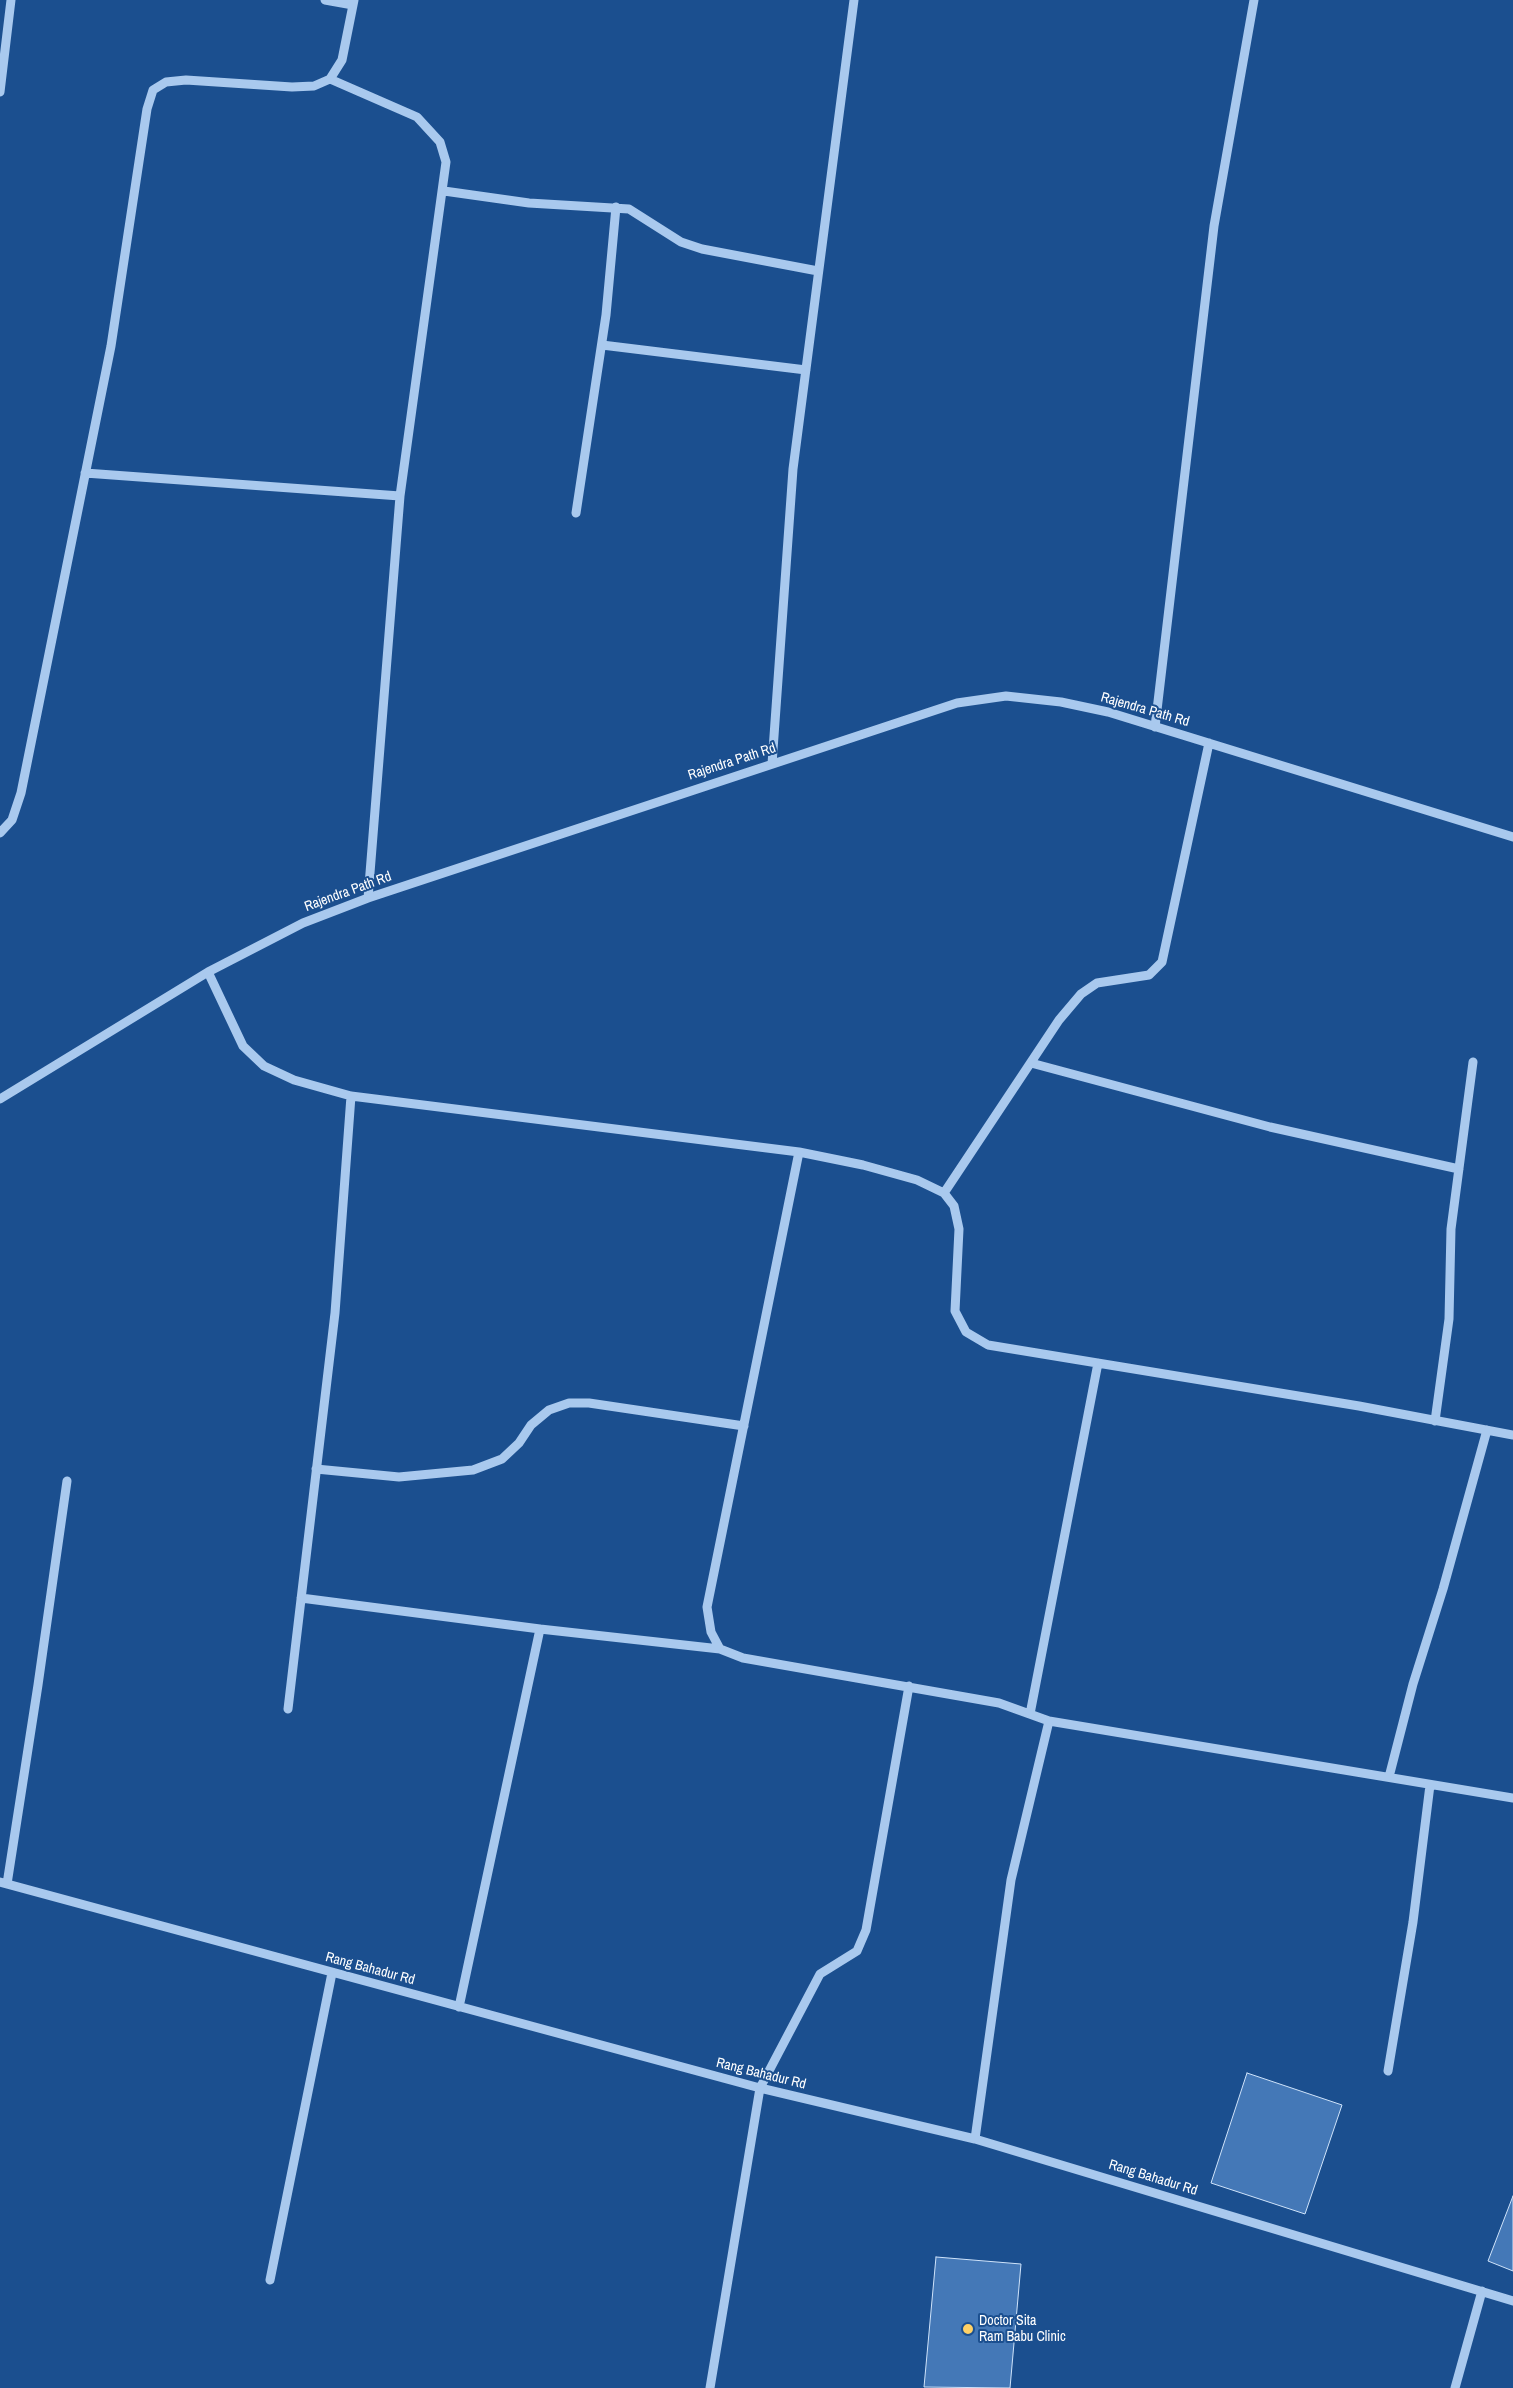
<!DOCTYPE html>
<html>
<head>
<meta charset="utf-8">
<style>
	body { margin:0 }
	canvas { display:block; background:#1b4f8f }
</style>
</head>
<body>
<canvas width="1513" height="2388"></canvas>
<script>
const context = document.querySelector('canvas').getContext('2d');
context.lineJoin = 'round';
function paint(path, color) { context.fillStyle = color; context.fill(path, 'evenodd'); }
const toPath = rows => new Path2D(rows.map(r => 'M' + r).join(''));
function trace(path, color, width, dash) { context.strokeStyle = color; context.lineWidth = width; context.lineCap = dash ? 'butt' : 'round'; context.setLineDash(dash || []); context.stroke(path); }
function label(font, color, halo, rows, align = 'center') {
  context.font = font + ' "Archivo Narrow",sans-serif'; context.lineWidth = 4; context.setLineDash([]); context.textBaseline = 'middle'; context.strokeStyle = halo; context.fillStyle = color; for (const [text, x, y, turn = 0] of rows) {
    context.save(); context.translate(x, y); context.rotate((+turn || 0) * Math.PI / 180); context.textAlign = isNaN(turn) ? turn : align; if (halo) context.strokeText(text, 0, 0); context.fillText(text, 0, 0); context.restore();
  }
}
const building = toPath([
	[1247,2073,1342,2105,1305,2214,1211,2183,1247,2073],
	[1513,2196,1513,2271,1488,2261,1513,2196],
	[936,2257,1021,2264,1010,2388,924,2387,936,2257]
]);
const minor = toPath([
	[325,0,353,5],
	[330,79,417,117,440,142,446,162,400,496,368,898],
	[0,92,11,0],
	[444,191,529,203,629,209,681,242,702,249,818,271],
	[602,345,806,370],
	[85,473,400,496],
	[576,513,606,315,616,207],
	[1155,727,1214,226,1254,0],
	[772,764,793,469,854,0],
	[0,833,12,820,21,793,111,346,147,109,153,90,166,82,186,80,292,87,314,86,330,79,342,60,354,0],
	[208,972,243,1046,264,1066,294,1080,351,1096,799,1152,863,1165,917,1180,944,1193,954,1206,959,1229,955,1311,966,1332,988,1345,1359,1406,1513,1435],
	[1031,1063,1270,1127,1459,1169],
	[0,1099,208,972,303,923,368,898,957,703,1006,696,1061,702,1108,712,1513,837],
	[799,1152,707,1607,711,1632,720,1649,743,1658,999,1703,1049,1721,1513,1798],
	[944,1193,1059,1020,1081,994,1097,983,1149,975,1162,962,1209,743],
	[1435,1421,1449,1319,1451,1229,1473,1062],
	[316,1469,399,1477,473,1470,502,1459,519,1443,531,1425,549,1410,569,1403,589,1403,744,1426],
	[301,1598,540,1629,720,1649],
	[288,1709,335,1313,351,1096],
	[1030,1714,1098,1363],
	[1389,1777,1413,1684,1443,1589,1487,1430],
	[0,1882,760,2088,975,2139,1513,2301],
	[7,1884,38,1685,67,1481],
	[459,2007,540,1629],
	[1388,2071,1413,1922,1430,1785],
	[975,2139,1011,1880,1049,1721],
	[270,2280,332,1973],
	[710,2388,760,2088,820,1974,857,1951,866,1930,909,1686],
	[1455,2388,1482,2291]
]);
const markers = [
	[968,2329,6,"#ffd166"]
];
const streetNames = [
	["Rajendra Path Rd",1145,710,16],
	["Rajendra Path Rd",732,762,-18],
	["Rajendra Path Rd",348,892,-20],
	["Rang Bahadur Rd",370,1969,15],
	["Rang Bahadur Rd",761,2074,14],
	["Rang Bahadur Rd",1153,2178,17]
];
const poiNames = [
	["Doctor Sita",979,2321],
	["Ram Babu Clinic",979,2337]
];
paint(building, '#4478b7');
trace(building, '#cfe3fa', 1);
trace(minor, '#a9c9ee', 9);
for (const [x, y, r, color] of markers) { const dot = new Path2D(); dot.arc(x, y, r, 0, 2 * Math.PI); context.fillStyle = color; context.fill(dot); trace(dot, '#1b4f8f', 2); }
label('14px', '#fff', '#1b4f8f', streetNames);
label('14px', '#fff', '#1b4f8f', poiNames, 'left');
</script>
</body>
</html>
